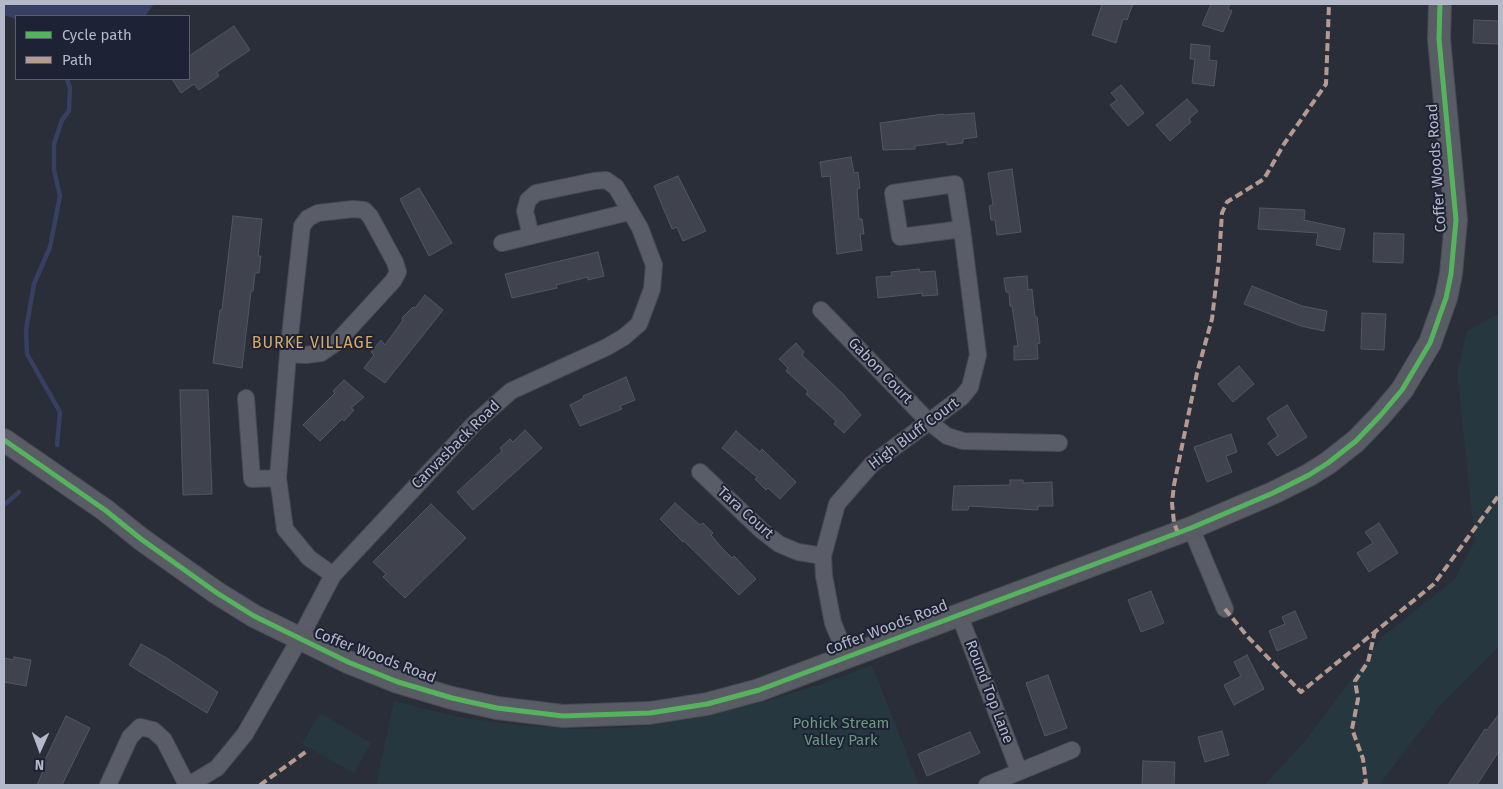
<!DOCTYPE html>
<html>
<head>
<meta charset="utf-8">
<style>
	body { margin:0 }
	#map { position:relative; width:1503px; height:789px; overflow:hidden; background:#2a2e39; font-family:"Fira Sans",sans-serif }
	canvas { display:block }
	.frame { position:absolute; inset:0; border:5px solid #b4b9ca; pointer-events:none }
	.legend { position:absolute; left:15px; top:15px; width:175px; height:65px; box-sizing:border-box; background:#1d2234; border:1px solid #595e70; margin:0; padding:6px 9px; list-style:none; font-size:15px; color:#b4b9ca }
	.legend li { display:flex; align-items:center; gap:10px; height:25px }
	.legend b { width:25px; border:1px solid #595e70 }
	.north { position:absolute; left:15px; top:724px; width:50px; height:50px; -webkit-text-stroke:4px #1d2234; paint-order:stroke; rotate:182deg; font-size:14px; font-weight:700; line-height:20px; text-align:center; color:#b4b9ca }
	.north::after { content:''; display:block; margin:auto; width:18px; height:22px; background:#b4b9ca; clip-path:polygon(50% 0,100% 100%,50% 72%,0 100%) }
</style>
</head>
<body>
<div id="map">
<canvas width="1503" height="789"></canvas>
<div class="frame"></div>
<ul class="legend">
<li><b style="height:6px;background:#56b35d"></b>Cycle path</li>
<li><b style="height:6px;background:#b69a8f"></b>Path</li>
</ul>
<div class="north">N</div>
</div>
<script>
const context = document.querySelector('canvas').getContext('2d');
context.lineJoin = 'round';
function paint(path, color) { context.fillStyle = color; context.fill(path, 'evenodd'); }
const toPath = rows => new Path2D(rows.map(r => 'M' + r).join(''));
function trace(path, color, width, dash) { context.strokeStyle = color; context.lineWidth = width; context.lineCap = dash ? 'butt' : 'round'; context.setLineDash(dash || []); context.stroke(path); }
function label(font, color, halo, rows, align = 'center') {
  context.font = font + ' "Fira Sans",sans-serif'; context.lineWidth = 4; context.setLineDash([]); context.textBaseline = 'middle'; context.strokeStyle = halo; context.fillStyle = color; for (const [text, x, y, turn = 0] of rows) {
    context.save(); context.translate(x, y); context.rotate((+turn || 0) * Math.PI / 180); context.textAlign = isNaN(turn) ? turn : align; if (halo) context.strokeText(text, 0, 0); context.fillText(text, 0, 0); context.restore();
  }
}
const green = toPath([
	[1499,313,1499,646,1437,709,1379,785,1264,785,1306,740,1382,637,1454,580,1475,541,1457,373,1467,331],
	[872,665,919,785,376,785,394,701,455,716,516,725,578,729,640,727,701,717,760,703,819,685],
	[320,713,371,743,354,773,302,744]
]);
const water = toPath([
	[4,4,154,4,145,16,16,16,16,19,4,15]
]);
const stream = toPath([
	[57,445,60,412,27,354,26,330,34,284,50,247,60,196,54,170,54,144,62,120,69,111,70,88,67,79],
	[4,505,19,492]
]);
const building = toPath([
	[1102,4,1133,4,1127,20,1123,19,1116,43,1092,35,1102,4],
	[1211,4,1230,4,1228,9,1232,11,1223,32,1202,25,1211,4],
	[1474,20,1499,21,1499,44,1473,43,1474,20],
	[234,26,250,50,217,72,219,76,199,90,194,84,181,93,172,79,189,79,189,56,234,26],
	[1191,44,1210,46,1209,60,1217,61,1214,86,1192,83,1195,59,1190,59,1191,44],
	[1121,85,1144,113,1128,126,1110,105,1117,100,1111,93,1121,85],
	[1187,99,1198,111,1189,119,1191,122,1170,141,1156,125,1187,99],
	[974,113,977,137,963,139,963,143,947,145,947,142,915,146,915,149,883,150,880,123,943,114,943,115,974,113],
	[851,157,854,173,858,172,860,188,857,189,859,219,862,219,864,234,860,234,862,250,837,254,830,176,822,177,820,162,851,157],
	[1012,169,1021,232,997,235,995,220,991,220,989,206,993,205,988,173,1012,169],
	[678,176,706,231,683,241,677,227,672,229,654,186,678,176],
	[419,188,452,243,429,256,400,199,419,188],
	[1260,208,1305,210,1304,220,1345,229,1340,250,1316,245,1318,233,1258,229,1260,208],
	[233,216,262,219,258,256,261,256,259,273,255,273,253,291,251,291,242,368,213,363,220,310,222,310,233,216],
	[1374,233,1404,234,1403,263,1373,262,1374,233],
	[598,252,604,276,588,280,588,277,556,285,557,288,512,298,505,274,598,252],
	[919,269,920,272,935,271,938,295,922,296,923,293,878,298,876,277,892,276,891,272,919,269],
	[1027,276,1028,290,1032,289,1035,317,1037,317,1040,343,1037,344,1038,359,1014,360,1014,346,1018,346,1012,306,1010,306,1009,292,1006,292,1004,278,1027,276],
	[1252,286,1302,306,1327,311,1324,331,1301,326,1244,304,1252,286],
	[425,295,443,310,385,383,364,368,374,355,371,352,381,340,385,345,403,320,402,318,413,307,415,308,425,295],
	[1362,313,1386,314,1384,350,1361,349,1362,313],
	[796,343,804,352,802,355,843,394,861,415,844,433,834,424,836,421,806,394,808,391,786,371,788,368,779,359,796,343],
	[1239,366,1254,384,1233,402,1218,384,1239,366],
	[626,377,635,400,620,406,622,409,580,426,570,405,584,398,583,396,626,377],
	[344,380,364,397,351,408,354,410,344,421,342,419,320,441,303,425,335,393,333,391,344,380],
	[180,390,208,390,212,494,183,495,180,390],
	[1287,405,1307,437,1277,456,1268,443,1278,436,1267,418,1287,405],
	[525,430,542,448,473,510,457,492,502,451,500,448,510,439,513,442,525,430],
	[736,431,760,452,762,449,796,482,780,499,768,488,766,490,755,479,758,478,722,448,736,431],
	[1231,434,1237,452,1226,456,1232,472,1207,482,1194,447,1231,434],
	[1010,480,1023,480,1023,483,1052,482,1053,506,1038,506,1038,510,969,506,968,510,952,510,954,486,1010,485,1010,480],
	[675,503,700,525,703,523,713,533,711,535,722,548,732,558,734,556,756,579,739,595,684,541,683,542,660,519,675,503],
	[431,504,466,538,405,598,383,577,386,574,373,562,431,504],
	[1379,523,1398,553,1369,572,1357,553,1373,543,1365,532,1379,523],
	[1151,591,1164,623,1141,632,1128,600,1151,591],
	[1295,611,1307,638,1277,651,1269,631,1285,624,1282,617,1295,611],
	[141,644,165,657,218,692,207,713,129,665,141,644],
	[1247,655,1264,689,1234,705,1224,685,1241,676,1234,662,1247,655],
	[14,657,31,660,26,686,4,682,4,658,14,660,14,657],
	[1048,675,1067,728,1045,736,1026,683,1048,675],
	[1499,714,1499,751,1477,785,1448,785,1485,729,1487,730,1499,714],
	[66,716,90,728,62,785,37,785,43,771,40,770,66,716],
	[1222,731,1229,755,1205,762,1198,737,1222,731],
	[970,732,980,753,927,776,918,754,970,732],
	[1143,761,1175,762,1174,785,1142,785,1143,761]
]);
const street = toPath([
	[502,243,629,212],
	[821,310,929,422,947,436,963,441,1059,443],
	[288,354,306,355,321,353,337,342,393,281,398,272,395,262,370,216,364,210,353,209,318,213,308,218,302,226,288,354,278,478,285,529,309,558,333,575],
	[246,398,252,479,278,478],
	[700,472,761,530,779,544,798,552,823,556],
	[1191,528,1225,609],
	[959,614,1019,771],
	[847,657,833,623,824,576,823,556,837,504,872,464,962,397,970,387,978,355,962,229,955,184,893,193,900,237,962,229],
	[108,785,130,737,140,727,153,730,164,740,187,785],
	[189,785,217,768,245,734,299,640,333,575,475,423,511,391,607,347,624,337,639,324,652,289,654,265,640,228,616,187,606,180,594,181,536,193,528,200,525,211,531,236],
	[987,785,1072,750]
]);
const secondary = toPath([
	[4,440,105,510,141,539,217,593,254,616,348,662,398,682,452,698,497,708,563,716,650,713,707,704,759,690,1191,528,1273,493,1309,475,1328,463,1356,441,1380,416,1402,390,1430,343,1446,298,1451,274,1456,220,1439,39,1440,4]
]);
const quiet = toPath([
	[1178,533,1174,523,1172,503,1174,485,1197,373,1212,319,1219,259,1222,213,1227,202,1264,179,1284,144,1326,84,1329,4],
	[1225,609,1247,636,1301,692,1434,584,1499,495],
	[260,785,307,751],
	[1363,785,1366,783,1363,759,1352,729,1358,699,1355,681,1368,662,1375,631]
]);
const cycleway = toPath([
	[4,440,105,510,141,539,217,593,254,616,348,662,398,682,452,698,497,708,563,716,650,713,707,704,759,690,1191,528,1273,493,1309,475,1328,463,1356,441,1380,416,1402,390,1430,343,1446,298,1451,274,1456,220,1439,39,1440,4]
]);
const streetNames = [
	["Coffer Woods Road",1437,168,-94],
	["Gabon Court",880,371,46],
	["High Bluff Court",914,434,-37],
	["Canvasback Road",456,445,-45],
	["Tara Court",745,513,42],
	["Coffer Woods Road",887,628,-21],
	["Coffer Woods Road",375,656,21],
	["Round Top Lane",989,692,69]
];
const parkNames = [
	["Pohick Stream",841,724],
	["Valley Park",841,741]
];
const neighbourhoodNames = [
	["BURKE VILLAGE",313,344]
];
paint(green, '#27373f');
paint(water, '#374062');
trace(stream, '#374062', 4.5);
paint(building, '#40434e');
trace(building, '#525661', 1);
trace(street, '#484b53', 18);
trace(secondary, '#484b53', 24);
trace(street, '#5a5d67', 16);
trace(secondary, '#595b65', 22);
trace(quiet, '#b69a8f', 4, [8, 4]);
trace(cycleway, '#56b35d', 5);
label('15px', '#b4b9ca', '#1d2234', streetNames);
label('15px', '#6b9b7f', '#1d2234', parkNames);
context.letterSpacing = '1px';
label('16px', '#d7ab63', '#1d2234', neighbourhoodNames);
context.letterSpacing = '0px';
</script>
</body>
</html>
